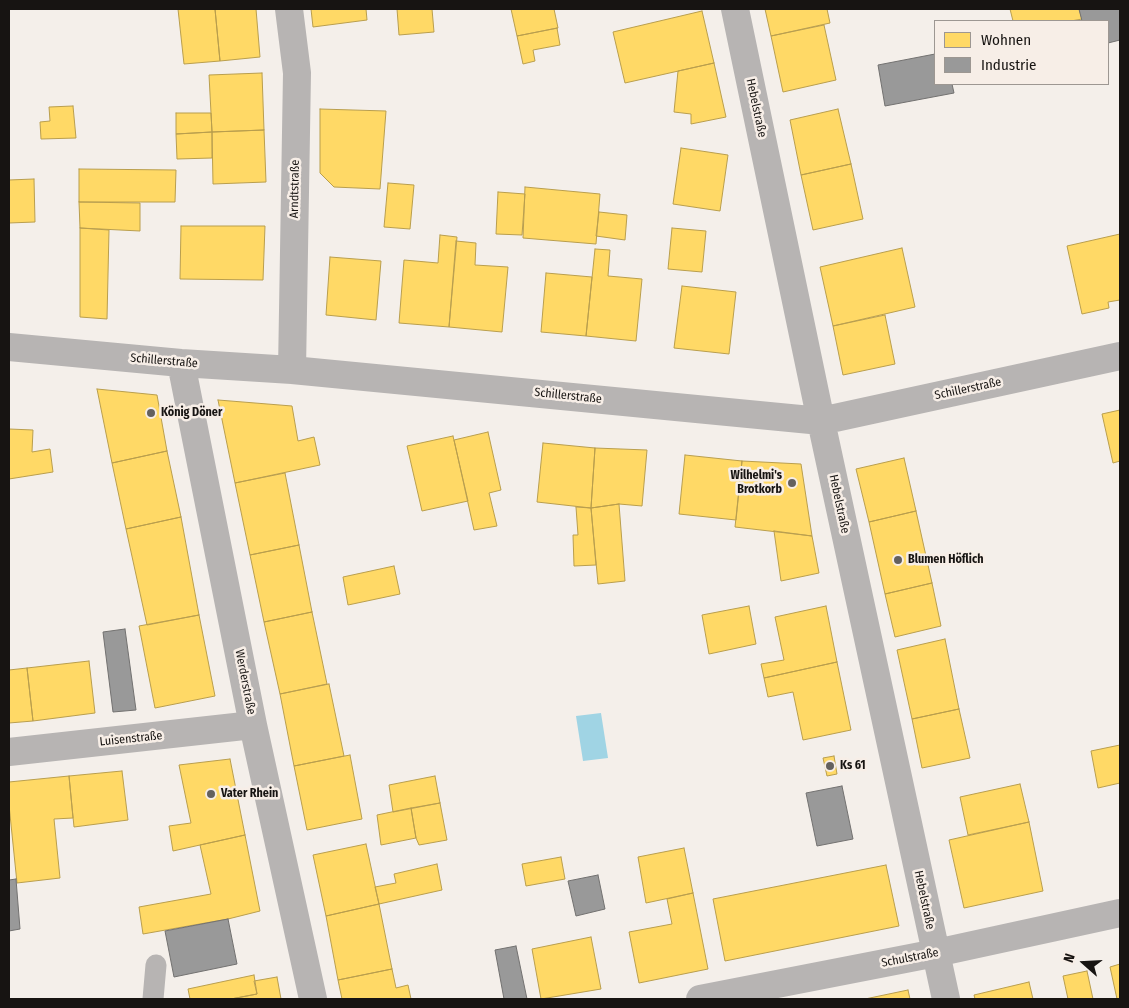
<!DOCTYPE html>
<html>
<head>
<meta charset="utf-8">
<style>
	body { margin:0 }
	#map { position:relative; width:1129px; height:1008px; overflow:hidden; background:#f4efea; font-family:"Fira Sans Condensed",sans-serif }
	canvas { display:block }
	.frame { position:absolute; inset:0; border:10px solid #171412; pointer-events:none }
	.legend { position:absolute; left:934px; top:20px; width:175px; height:65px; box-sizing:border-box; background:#f7eee7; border:1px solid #9d9792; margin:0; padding:6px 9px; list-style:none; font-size:15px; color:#171412 }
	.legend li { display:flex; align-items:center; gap:10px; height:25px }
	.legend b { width:25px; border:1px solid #9d9792 }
	.north { position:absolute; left:1059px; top:938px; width:50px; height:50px; -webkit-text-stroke:4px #f7eee7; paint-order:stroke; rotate:289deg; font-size:14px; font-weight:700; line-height:20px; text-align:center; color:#171412 }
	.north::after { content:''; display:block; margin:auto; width:18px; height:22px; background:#171412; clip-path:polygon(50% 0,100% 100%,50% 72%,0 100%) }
</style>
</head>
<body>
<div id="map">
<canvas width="1129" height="1008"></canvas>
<div class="frame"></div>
<ul class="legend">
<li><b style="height:14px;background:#ffd966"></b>Wohnen</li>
<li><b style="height:14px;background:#999"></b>Industrie</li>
</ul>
<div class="north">N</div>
</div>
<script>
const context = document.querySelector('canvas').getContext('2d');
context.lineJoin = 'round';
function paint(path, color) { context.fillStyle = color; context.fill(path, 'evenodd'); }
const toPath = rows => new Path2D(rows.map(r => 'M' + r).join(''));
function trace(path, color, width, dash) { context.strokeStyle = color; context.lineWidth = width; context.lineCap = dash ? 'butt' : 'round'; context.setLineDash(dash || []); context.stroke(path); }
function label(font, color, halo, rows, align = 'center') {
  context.font = font + ' "Fira Sans Condensed",sans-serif'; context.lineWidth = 5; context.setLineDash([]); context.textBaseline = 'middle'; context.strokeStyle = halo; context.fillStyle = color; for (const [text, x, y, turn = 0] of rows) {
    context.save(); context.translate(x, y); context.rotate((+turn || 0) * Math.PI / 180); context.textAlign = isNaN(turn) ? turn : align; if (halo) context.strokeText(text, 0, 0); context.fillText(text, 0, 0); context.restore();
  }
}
const water = toPath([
	[601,713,608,758,583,761,576,716]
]);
const homes = toPath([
	[178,9,215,9,220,61,184,64,178,9],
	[215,9,256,9,260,57,220,61,215,9],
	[311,9,366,9,367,20,313,27,311,9],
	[397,9,432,9,434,32,399,35,397,9],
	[511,9,554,9,558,28,517,36,511,9],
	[765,9,827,9,830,23,771,36,765,9],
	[1010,9,1079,9,1082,19,1071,21,1013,21,1010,9],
	[702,11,714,63,625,83,613,32,702,11],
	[824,25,836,80,783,92,771,36,824,25],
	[557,28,560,45,533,50,535,61,523,64,517,36,557,28],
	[714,63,726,117,691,124,691,114,674,112,678,71,714,63],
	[262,73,264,130,212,132,209,75,262,73],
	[73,106,76,138,41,139,40,122,50,121,49,107,73,106],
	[320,109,386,111,380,189,334,187,320,173,320,109],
	[838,109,851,164,801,175,790,120,838,109],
	[176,113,211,113,212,132,176,134,176,113],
	[264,130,266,182,213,184,212,132,264,130],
	[212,132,212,158,177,159,176,134,212,132],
	[681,148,728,155,720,211,673,204,681,148],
	[851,164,863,219,813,230,801,175,851,164],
	[79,169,176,170,175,202,79,202,79,169],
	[34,179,35,222,9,223,9,180,34,179],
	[388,183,414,185,410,229,384,227,388,183],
	[525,187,600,194,596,244,523,238,525,187],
	[498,192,525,194,522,235,496,234,498,192],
	[79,202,140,203,140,231,80,228,79,202],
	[599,212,627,215,625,240,596,236,599,212],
	[181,226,265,226,263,280,180,279,181,226],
	[80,228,109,230,107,319,80,317,80,228],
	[672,228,706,231,702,272,668,269,672,228],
	[1120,234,1120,300,1108,302,1109,308,1082,314,1067,246,1120,234],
	[440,235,457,237,449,327,399,323,404,260,438,263,440,235],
	[456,241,476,243,475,265,508,267,502,332,449,327,456,241],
	[902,248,915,307,833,326,820,267,902,248],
	[595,249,610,250,608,276,642,279,636,341,586,336,595,249],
	[330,257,381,261,376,320,326,315,330,257],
	[546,273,592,277,586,336,541,332,546,273],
	[682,286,736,292,729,354,674,348,682,286],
	[885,315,895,364,843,375,833,326,885,315],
	[97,389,157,395,167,451,112,463,97,389],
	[218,400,292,406,298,441,314,437,320,465,235,483,218,400],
	[1120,410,1120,461,1113,463,1102,414,1120,410],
	[9,429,33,430,32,452,50,449,53,472,9,479,9,429],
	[488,432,501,490,489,493,497,526,474,530,454,440,488,432],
	[453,436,468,501,422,511,407,446,453,436],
	[543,443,595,448,591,508,537,502,543,443],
	[595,448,647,450,642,506,619,504,591,508,595,448],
	[167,451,181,517,126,529,112,463,167,451],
	[685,455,742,461,736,520,679,514,685,455],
	[904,458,916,511,869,522,856,469,904,458],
	[742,461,801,464,812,536,735,527,742,461],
	[285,473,299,545,250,555,235,483,285,473],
	[619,504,625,581,598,584,591,508,619,504],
	[576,507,591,508,596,565,574,566,573,535,578,535,576,507],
	[916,511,932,583,885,594,869,522,916,511],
	[181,517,199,615,147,625,126,529,181,517],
	[774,531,812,536,819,573,781,581,774,531],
	[299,545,312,612,264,622,250,555,299,545],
	[394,566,400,594,348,605,343,577,394,566],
	[932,583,941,626,895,637,885,594,932,583],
	[749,606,756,644,709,654,702,615,749,606],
	[826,606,837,662,764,678,761,664,784,660,775,617,826,606],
	[312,612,327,684,280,694,264,622,312,612],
	[199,615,215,696,155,708,139,626,199,615],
	[945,639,959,709,912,719,897,650,945,639],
	[89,661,95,713,33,721,27,668,89,661],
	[837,662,851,730,803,740,793,692,768,697,764,678,837,662],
	[27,668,33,721,9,723,9,670,27,668],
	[329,684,344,756,294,766,280,694,329,684],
	[959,709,970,758,922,768,912,719,959,709],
	[1120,745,1120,783,1098,788,1091,751,1120,745],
	[350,755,362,819,307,830,294,766,350,755],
	[834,756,837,774,827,776,823,758,834,756],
	[230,759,245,835,173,851,169,826,191,823,179,765,230,759],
	[122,771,128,820,74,827,69,776,122,771],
	[69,776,73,818,54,819,60,878,17,883,9,805,9,782,69,776],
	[435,776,440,803,393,812,389,785,435,776],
	[1020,784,1029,822,968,835,960,797,1020,784],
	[440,803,447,840,419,845,416,838,411,808,440,803],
	[411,808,416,838,381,845,377,815,411,808],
	[1029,822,1043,891,964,908,949,840,1029,822],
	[245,835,260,911,228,919,143,934,139,907,211,894,200,845,245,835],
	[366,844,379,904,326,916,313,855,366,844],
	[684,848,693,893,646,903,638,857,684,848],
	[561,857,565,879,526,886,522,864,561,857],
	[437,864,442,890,379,904,375,887,396,883,394,874,437,864],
	[886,865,899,926,725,961,713,899,886,865],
	[693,893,708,969,639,983,629,932,672,924,667,899,693,893],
	[379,904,392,969,338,980,326,916,379,904],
	[591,937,601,989,541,999,532,949,591,937],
	[1120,964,1120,999,1117,999,1110,967,1120,964],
	[392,969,396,988,408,985,411,999,342,999,338,980,392,969],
	[1087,971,1093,999,1068,999,1063,976,1087,971],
	[254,975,257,994,231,999,190,999,188,989,254,975],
	[277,977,281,999,231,999,257,994,254,981,277,977],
	[1029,982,1033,999,975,999,974,995,1029,982],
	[908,990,910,999,865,999,908,990]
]);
const industry = toPath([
	[1079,9,1120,9,1120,40,1108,43,1108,21,1082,21,1079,9],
	[935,54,935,84,952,84,954,93,885,106,878,65,935,54],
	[125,629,136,710,113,712,103,632,125,629],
	[842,786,853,839,817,846,806,793,842,786],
	[598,875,605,909,576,916,568,881,598,875],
	[16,879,20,929,9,931,9,880,16,879],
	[228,919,237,964,174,977,165,931,228,919],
	[516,946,527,999,504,999,495,950,516,946]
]);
const service = toPath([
	[153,999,156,965]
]);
const minor = toPath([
	[289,9,297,73,292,370],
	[735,9,821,421,946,999],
	[9,347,181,363,292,370,821,421,1120,356],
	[181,363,253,725,313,999],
	[9,752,253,725],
	[700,999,936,953,1120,913]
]);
const markers = [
	[151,413,5,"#64615e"],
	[792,483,5,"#64615e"],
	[898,560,5,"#64615e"],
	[830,766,5,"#64615e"],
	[211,794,5,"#64615e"]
];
const streetNames = [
	["Hebelstraße",756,108,78],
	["Arndtstraße",295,189,-89],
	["Schillerstraße",164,361,5],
	["Schillerstraße",968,389,-12],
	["Schillerstraße",568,396,6],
	["Hebelstraße",839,504,78],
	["Werderstraße",245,682,79],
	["Luisenstraße",131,739,-6],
	["Hebelstraße",924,900,78],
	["Schulstraße",910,958,-11]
];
const poiNames = [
	["König Döner",161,413],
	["Wilhelmi's",782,476,"right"],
	["Brotkorb",782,490,"right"],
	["Blumen Höflich",908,560],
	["Ks 61",840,766],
	["Vater Rhein",221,794]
];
paint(water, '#a0d4e4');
paint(homes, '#ffd966');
trace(homes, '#b99e4d', 1);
paint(industry, '#999');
trace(industry, '#727170', 1);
trace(service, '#b7b4b3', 21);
trace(minor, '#b7b4b3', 28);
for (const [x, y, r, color] of markers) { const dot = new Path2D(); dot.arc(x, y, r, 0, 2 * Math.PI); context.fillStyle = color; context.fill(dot); trace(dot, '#f7eee7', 2); }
label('12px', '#171412', '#f7eee7', streetNames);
label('bold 12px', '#171412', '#f7eee7', poiNames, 'left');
</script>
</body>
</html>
